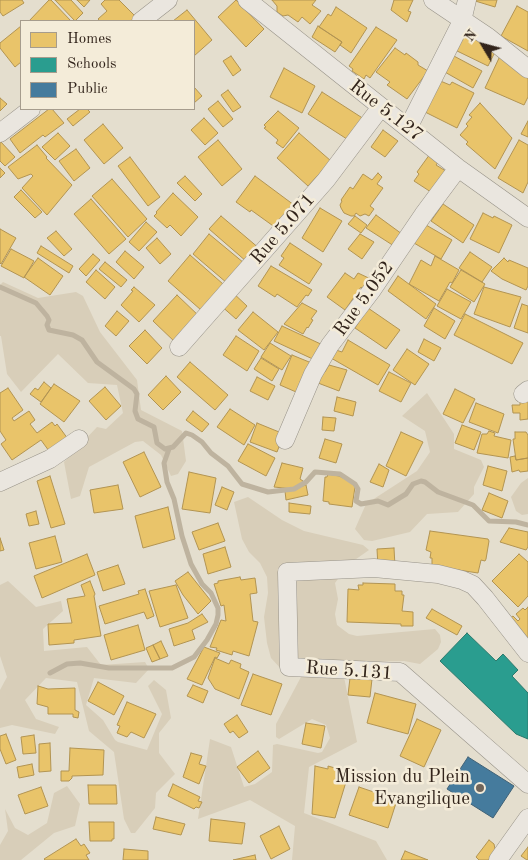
<!DOCTYPE html>
<html>
<head>
<meta charset="utf-8">
<style>
	body { margin:0 }
	#map { position:relative; width:528px; height:860px; overflow:hidden; background:#e4dece; font-family:"Old Standard TT",serif }
	canvas { display:block }
	.legend { position:absolute; left:20px; top:20px; width:175px; height:90px; box-sizing:border-box; background:#f4ecd9; border:1px solid #a69c8d; margin:0; padding:6px 9px; list-style:none; font-size:15px; color:#32241b }
	.legend li { display:flex; align-items:center; gap:10px; height:25px }
	.legend b { width:25px; border:1px solid #a69c8d }
	.north { position:absolute; left:458px; top:20px; width:50px; height:50px; -webkit-text-stroke:4px #f4ecd9; paint-order:stroke; rotate:307deg; font-size:14px; font-weight:700; line-height:20px; text-align:center; color:#32241b }
	.north::after { content:''; display:block; margin:auto; width:18px; height:22px; background:#32241b; clip-path:polygon(50% 0,100% 100%,50% 72%,0 100%) }
</style>
</head>
<body>
<div id="map">
<canvas width="528" height="860"></canvas>
<ul class="legend">
<li><b style="height:14px;background:#e9c46a"></b>Homes</li>
<li><b style="height:14px;background:#2a9d8f"></b>Schools</li>
<li><b style="height:14px;background:#457b9d"></b>Public</li>
</ul>
<div class="north">N</div>
</div>
<script>
const context = document.querySelector('canvas').getContext('2d');
context.lineJoin = 'round';
function paint(path, color) { context.fillStyle = color; context.fill(path, 'evenodd'); }
const toPath = rows => new Path2D(rows.map(r => 'M' + r).join(''));
function trace(path, color, width, dash) { context.strokeStyle = color; context.lineWidth = width; context.lineCap = dash ? 'butt' : 'round'; context.setLineDash(dash || []); context.stroke(path); }
function label(font, color, halo, rows, align = 'center') {
  context.font = font + ' "Old Standard TT",serif'; context.lineWidth = 5; context.setLineDash([]); context.textBaseline = 'middle'; context.strokeStyle = halo; context.fillStyle = color; for (const [text, x, y, turn = 0] of rows) {
    context.save(); context.translate(x, y); context.rotate((+turn || 0) * Math.PI / 180); context.textAlign = isNaN(turn) ? turn : align; if (halo) context.strokeText(text, 0, 0); context.fillText(text, 0, 0); context.restore();
  }
}
const green = toPath([
	[3,282,38,298,76,292,83,296,100,332,137,380,141,410,182,431,186,461,178,474,171,476,161,455,143,441,135,442,89,467,80,496,71,499,64,462,97,427,106,429,123,413,117,385,88,383,58,354,21,392,7,374,1,336,0,336,0,285],
	[427,393,454,434,454,449,481,460,484,467,474,487,474,494,458,512,427,514,410,532,372,541,364,540,355,529,366,504,417,471,430,452,425,431,402,416],
	[528,478,528,514,522,515,516,511,511,497,521,483],
	[248,497,282,520,304,531,363,545,369,550,349,564,335,583,338,599,335,614,337,625,349,634,357,636,435,629,440,635,441,642,438,649,420,664,404,661,346,662,282,670,271,658,267,643,264,617,268,593,267,577,260,563,249,552,242,539,234,502],
	[8,581,36,607,61,601,63,611,43,629,44,651,87,647,101,665,145,662,149,669,136,683,94,678,86,705,103,720,115,740,118,742,147,750,162,714,148,686,154,680,166,690,171,718,159,733,159,753,175,774,156,793,155,808,135,833,131,833,124,819,114,752,89,731,77,682,46,678,25,700,36,719,59,727,55,734,12,725,0,728,0,690,7,677,0,656,0,585],
	[302,675,344,677,357,742,309,767,304,813,376,841,387,860,292,860,295,826,250,800,198,819,210,739,231,747,244,787,255,784,272,772,273,745,277,744,318,753,322,752,330,738,326,725,312,719,279,739,276,737,276,724],
	[67,786,80,804,75,826,54,833,21,860,0,860,0,845,8,831,5,809,15,828,28,835,47,823,54,793]
]);
const homes = toPath([
	[0,0,22,0,24,3,3,16,0,12,0,0],
	[49,0,51,0,71,21,29,21,49,0],
	[55,0,71,0,83,13,75,21,55,0],
	[77,0,90,0,84,7,77,0],
	[105,0,119,0,137,18,134,21,100,21,98,19,107,11,101,4,105,0],
	[236,0,264,29,246,47,218,17,236,0],
	[272,0,316,0,312,5,321,11,310,24,302,17,298,22,288,15,283,16,277,12,277,6,272,0],
	[394,0,413,0,408,11,411,12,407,22,391,10,394,0],
	[472,0,497,0,495,7,472,0],
	[517,6,528,12,528,51,501,36,517,6],
	[336,7,367,28,351,53,340,45,342,42,319,27,328,14,331,16,336,7],
	[187,10,212,40,194,56,194,21,173,21,187,10],
	[466,23,501,40,488,66,453,49,466,23],
	[21,26,21,62,15,67,0,48,0,43,21,26],
	[318,26,342,42,335,52,312,37,318,26],
	[376,27,397,40,370,78,366,75,364,79,352,71,353,69,349,66,376,27],
	[395,48,405,55,406,53,418,62,418,65,428,71,407,99,387,85,390,82,376,72,395,48],
	[452,55,482,71,473,88,443,71,452,55],
	[231,56,241,70,233,76,223,61,231,56],
	[500,56,528,68,528,97,524,105,485,88,500,56],
	[284,68,315,86,302,113,270,97,284,68],
	[438,80,450,85,452,82,474,93,457,128,423,111,438,80],
	[194,87,202,96,194,103,194,87],
	[228,90,241,107,233,112,221,95,228,90],
	[322,92,364,119,350,141,308,114,322,92],
	[0,98,7,104,0,111,0,98],
	[218,101,233,119,223,127,208,109,218,101],
	[480,103,512,138,495,169,466,144,468,142,460,135,468,126,466,124,472,117,469,115,480,103],
	[49,109,52,109,64,123,45,137,43,135,20,153,10,139,49,109],
	[80,109,87,109,90,112,73,126,67,119,80,109],
	[278,111,299,128,283,148,276,143,278,140,264,128,266,127,264,125,278,111],
	[204,118,218,133,205,145,191,130,204,118],
	[528,121,528,137,521,134,528,121],
	[103,124,123,148,104,164,84,140,103,124],
	[383,130,398,141,385,157,371,147,383,130],
	[58,133,70,146,55,160,42,147,58,133],
	[299,133,331,161,308,186,277,158,299,133],
	[218,140,242,169,222,186,198,157,218,140],
	[519,140,528,145,528,182,523,193,498,178,519,140],
	[0,141,15,157,5,166,0,161,0,141],
	[37,145,47,157,46,158,72,185,47,215,22,188,33,176,31,174,18,179,8,167,37,145],
	[76,149,90,168,74,181,59,161,76,149],
	[430,154,439,161,436,165,449,173,434,194,414,181,419,174,417,172,430,154],
	[130,157,160,197,148,206,118,166,130,157],
	[0,168,5,173,0,178,0,168],
	[378,173,382,177,377,184,383,188,370,206,374,209,369,216,365,214,360,216,356,213,354,216,351,216,344,213,341,208,340,205,342,201,341,200,350,187,353,189,363,174,372,180,378,173],
	[185,176,202,194,195,201,177,183,185,176],
	[255,176,294,205,276,228,251,210,250,212,236,202,255,176],
	[112,179,147,219,128,237,92,196,112,179],
	[21,190,42,212,35,218,14,197,21,190],
	[173,193,198,217,181,236,170,225,167,228,154,216,157,213,156,212,173,193],
	[91,199,126,239,109,254,74,214,91,199],
	[443,204,474,225,463,243,431,221,443,204],
	[320,208,342,221,323,252,302,238,320,208],
	[483,213,493,218,494,216,512,225,499,253,470,239,483,213],
	[376,215,402,234,394,246,366,228,376,215],
	[221,216,260,249,247,262,209,229,221,216],
	[355,216,367,225,361,233,348,224,355,216],
	[146,222,157,232,139,251,129,242,146,222],
	[426,225,452,240,441,259,414,243,426,225],
	[0,229,16,238,1,264,0,263,0,229],
	[56,231,72,249,64,256,47,238,56,231],
	[209,234,244,263,227,283,193,254,209,234],
	[360,234,374,242,362,259,348,249,360,234],
	[157,238,171,254,160,264,146,248,157,238],
	[290,243,322,264,309,284,279,265,284,258,281,256,290,243],
	[41,246,73,266,69,273,37,253,41,246],
	[11,249,34,261,24,278,1,266,11,249],
	[125,251,144,267,134,279,116,262,125,251],
	[470,252,492,267,482,282,459,268,470,252],
	[93,254,100,260,86,276,79,269,93,254],
	[190,255,223,284,201,310,168,281,190,255],
	[435,256,459,270,452,283,450,282,439,301,409,284,421,260,431,266,435,256],
	[38,258,63,276,50,295,24,277,38,258],
	[504,258,508,262,509,260,528,268,528,286,526,290,502,279,491,271,504,258],
	[105,262,127,280,121,287,99,269,105,262],
	[271,266,312,290,308,296,306,295,297,307,277,294,275,297,258,286,271,266],
	[96,270,115,287,105,299,86,282,96,270],
	[461,270,485,284,474,302,450,287,461,270],
	[345,273,354,279,358,273,375,281,367,292,361,287,345,310,327,297,345,273],
	[398,276,436,304,426,319,388,291,398,276],
	[134,287,155,305,139,322,121,305,133,291,131,290,134,287],
	[484,287,521,297,510,327,474,314,484,287],
	[447,289,471,302,461,319,437,306,447,289],
	[231,291,247,306,236,319,219,304,231,291],
	[177,295,200,317,176,343,153,321,177,295],
	[302,303,317,311,311,319,313,320,308,328,307,327,303,334,284,324,302,303],
	[522,304,528,306,528,333,514,328,522,304],
	[368,308,400,330,386,349,355,328,368,308],
	[434,308,455,321,445,339,424,326,434,308],
	[117,311,129,321,116,336,105,326,117,311],
	[253,312,278,332,264,350,238,330,253,312],
	[465,314,523,343,512,364,454,335,465,314],
	[282,326,325,346,317,361,274,341,282,326],
	[145,330,162,348,147,364,129,346,145,330],
	[236,336,259,351,247,371,223,355,236,336],
	[424,339,441,348,434,361,418,352,424,339],
	[348,340,390,365,378,385,331,358,336,350,342,352,348,340],
	[270,343,291,356,282,370,261,357,270,343],
	[407,349,429,364,415,385,393,370,407,349],
	[292,355,314,364,303,395,280,385,292,355],
	[261,358,279,369,272,381,254,369,261,358],
	[190,362,228,395,215,410,177,377,190,362],
	[329,365,347,370,339,391,318,383,323,371,325,372,329,365],
	[389,372,411,383,401,402,379,391,389,372],
	[166,376,181,392,163,410,148,395,166,376],
	[257,377,275,386,268,400,250,391,257,377],
	[44,382,51,388,41,402,30,394,35,388,38,390,44,382],
	[54,384,80,401,64,422,40,404,54,384],
	[105,387,121,406,106,420,89,401,105,387],
	[8,388,23,410,12,418,14,421,29,411,35,420,30,424,37,433,52,422,55,426,57,424,68,439,49,451,41,440,12,460,1,444,6,440,0,431,0,393,8,388],
	[455,389,475,399,463,423,443,414,455,389],
	[337,397,356,402,353,416,334,411,337,397],
	[520,398,528,398,528,419,520,420,520,413,513,413,512,405,520,405,520,398],
	[476,403,504,414,498,433,469,422,476,403],
	[230,409,255,425,244,445,217,427,230,409],
	[193,411,209,424,202,432,186,420,193,411],
	[323,417,336,418,334,431,322,430,323,417],
	[257,423,284,434,277,452,250,442,257,423],
	[462,425,481,432,474,450,455,443,462,425],
	[489,431,495,433,494,436,511,440,508,458,477,453,482,434,487,434,489,431],
	[401,432,423,442,406,476,386,466,401,432],
	[515,432,526,432,528,435,528,458,516,460,513,439,515,439,515,432],
	[325,439,342,444,336,463,319,458,325,439],
	[248,444,275,458,266,476,238,461,248,444],
	[144,452,161,487,140,497,123,462,144,452],
	[515,456,516,460,528,458,528,471,520,472,519,470,512,472,510,457,515,456],
	[282,463,303,468,300,479,303,481,297,487,293,489,274,487,282,463],
	[379,464,389,470,383,487,370,482,379,464],
	[488,466,507,471,502,491,483,485,488,466],
	[189,472,216,478,210,513,182,509,189,472],
	[328,474,339,476,350,481,355,487,352,507,329,504,329,502,323,501,325,477,327,477,328,474],
	[50,476,65,524,51,528,37,481,50,476],
	[118,485,123,509,94,513,90,490,118,485],
	[306,485,308,495,286,500,285,491,306,485],
	[222,487,234,492,227,510,215,505,222,487],
	[489,493,508,501,502,518,482,510,489,493],
	[289,503,311,506,310,514,289,512,289,503],
	[168,507,175,539,143,548,135,516,168,507],
	[36,511,39,524,29,526,26,514,36,511],
	[218,523,225,541,199,550,192,532,218,523],
	[509,528,528,532,528,547,526,550,500,542,509,528],
	[430,531,488,539,489,541,486,559,485,561,481,560,478,573,432,566,432,558,430,558,431,552,426,550,430,531],
	[55,536,62,562,36,569,29,543,55,536],
	[0,538,4,550,0,551,0,538],
	[225,547,231,567,208,574,203,554,225,547],
	[394,548,395,566,378,567,377,549,394,548],
	[87,554,95,575,42,598,34,576,87,554],
	[519,554,528,562,528,596,518,607,492,581,519,554],
	[118,565,125,584,103,591,97,572,118,565],
	[188,572,211,601,198,614,183,595,175,581,188,572],
	[240,577,241,580,255,578,257,593,250,594,253,621,258,622,249,656,233,651,232,655,216,650,217,648,210,647,221,620,226,621,224,605,221,606,214,584,218,583,218,581,240,577],
	[90,581,95,594,94,596,101,636,74,640,74,643,49,645,48,624,72,623,67,599,85,596,81,585,90,581],
	[363,583,395,584,395,591,402,591,402,595,404,595,402,611,413,612,413,626,401,626,401,624,347,622,348,589,359,590,358,585,363,585,363,583],
	[176,585,188,618,160,627,149,591,176,585],
	[145,589,154,616,147,619,144,612,105,624,99,606,139,594,138,591,145,589],
	[528,607,528,643,506,621,513,616,518,621,520,619,516,614,523,608,525,610,528,607],
	[432,609,462,626,457,635,426,618,432,609],
	[202,614,208,622,192,630,195,639,174,646,169,629,188,623,202,614],
	[138,625,145,650,111,660,104,635,138,625],
	[161,641,168,656,160,659,153,645,161,641],
	[153,645,160,659,152,662,146,648,153,645],
	[204,647,220,653,217,658,215,657,202,685,187,679,204,647],
	[215,658,229,664,231,660,241,664,240,668,249,672,239,699,215,689,208,678,215,658],
	[253,674,282,684,271,715,241,705,253,674],
	[350,678,372,679,370,697,348,695,350,678],
	[98,682,124,696,114,715,88,701,98,682],
	[193,685,208,691,203,703,187,696,193,685],
	[38,686,48,689,75,688,75,710,79,712,78,718,73,717,73,714,48,714,48,707,37,704,38,686],
	[375,693,416,704,408,734,367,723,375,693],
	[127,702,156,714,144,738,131,732,127,737,117,733,120,726,117,725,127,702],
	[237,715,248,732,239,738,233,731,230,733,224,724,237,715],
	[417,719,441,730,424,767,400,756,417,719],
	[306,723,325,726,321,748,302,744,306,723],
	[6,734,16,760,6,764,0,749,0,736,6,734],
	[34,735,36,753,23,754,21,737,34,735],
	[50,743,51,771,39,772,39,744,50,743],
	[70,748,104,750,103,775,72,776,72,778,69,781,61,781,61,771,69,771,70,748],
	[258,751,270,768,249,783,237,767,258,751],
	[191,753,202,756,199,764,206,766,199,784,183,777,191,753],
	[32,764,34,775,19,778,17,767,32,764],
	[315,766,328,769,328,766,349,772,335,818,312,814,315,766],
	[173,784,200,797,198,801,202,802,199,808,196,807,194,809,168,796,173,784],
	[88,785,116,785,117,804,89,804,88,785],
	[41,787,48,806,25,814,18,795,41,787],
	[359,787,397,800,388,828,349,815,359,787],
	[156,817,185,824,181,835,153,829,156,817],
	[211,819,245,823,242,844,209,841,211,819],
	[89,822,114,822,114,839,112,839,112,841,90,841,89,822],
	[279,826,290,849,271,859,260,836,279,826],
	[76,839,81,846,84,844,90,853,86,855,89,860,45,860,44,859,76,839],
	[489,840,494,844,496,854,491,860,479,860,476,857,489,840],
	[528,847,528,860,527,860,521,856,528,847],
	[124,849,148,851,148,860,123,860,124,849],
	[405,851,428,860,401,860,405,851],
	[255,855,256,860,233,860,255,855]
]);
const schools = toPath([
	[467,633,496,661,503,654,518,670,512,676,528,693,528,739,516,734,440,661,467,633]
]);
const public = toPath([
	[468,757,514,786,493,818,447,789,468,757]
]);
const stream = toPath([
	[0,287,36,303,47,316,49,320,47,325,49,330,73,335,82,340,97,362,134,389,137,394,135,411,138,419,154,427,157,443,165,449,173,447,186,433,192,435,202,442,211,453,228,466,242,484,268,492,294,489,306,482,315,472,340,474,355,484,358,489,356,501,361,504,378,501,388,505,406,494,413,484,421,481,425,482,438,492,473,505,489,521,516,522,528,525],
	[50,673,67,664,80,663,109,668,172,668,194,657,207,640,216,624,218,615,218,608,211,593,202,584,191,564,182,536,174,499,167,482,164,463,169,449]
]);
const minor = toPath([
	[247,0,458,168,528,218],
	[433,0,488,37,528,69],
	[141,21,168,0],
	[408,128,462,21,467,0],
	[0,133,31,109],
	[179,347,326,180,381,107],
	[523,394,528,390],
	[285,440,313,374,330,345,372,290,423,215,458,168],
	[0,482,50,459,79,439],
	[528,653,485,598,473,585,462,580,438,574,374,568,287,572,289,667,400,672,528,784],
	[498,860,528,818]
]);
const markers = [
	[480,788,5,"#70655a"]
];
const streetNames = [
	["Rue 5.127",386,111,38],
	["Rue 5.071",283,229,-49],
	["Rue 5.052",364,299,-54],
	["Rue 5.131",349,671,4]
];
const poiNames = [
	["Mission du Plein",470,777],
	["Evangilique",470,799]
];
paint(green, '#d8ceb9');
paint(homes, '#e9c46a');
trace(homes, '#b29452', 1);
paint(schools, '#2a9d8f');
trace(schools, '#2c796c', 1);
paint(public, '#457b9d');
trace(public, '#3f6176', 1);
trace(stream, '#beb39f', 5);
trace(minor, '#979288', 19);
trace(minor, '#eae6df', 18);
for (const [x, y, r, color] of markers) { const dot = new Path2D(); dot.arc(x, y, r, 0, 2 * Math.PI); context.fillStyle = color; context.fill(dot); trace(dot, '#f4ecd9', 2); }
label('19px', '#32241b', '#f4ecd9', streetNames);
label('19px', '#32241b', '#f4ecd9', poiNames, 'right');
</script>
</body>
</html>
